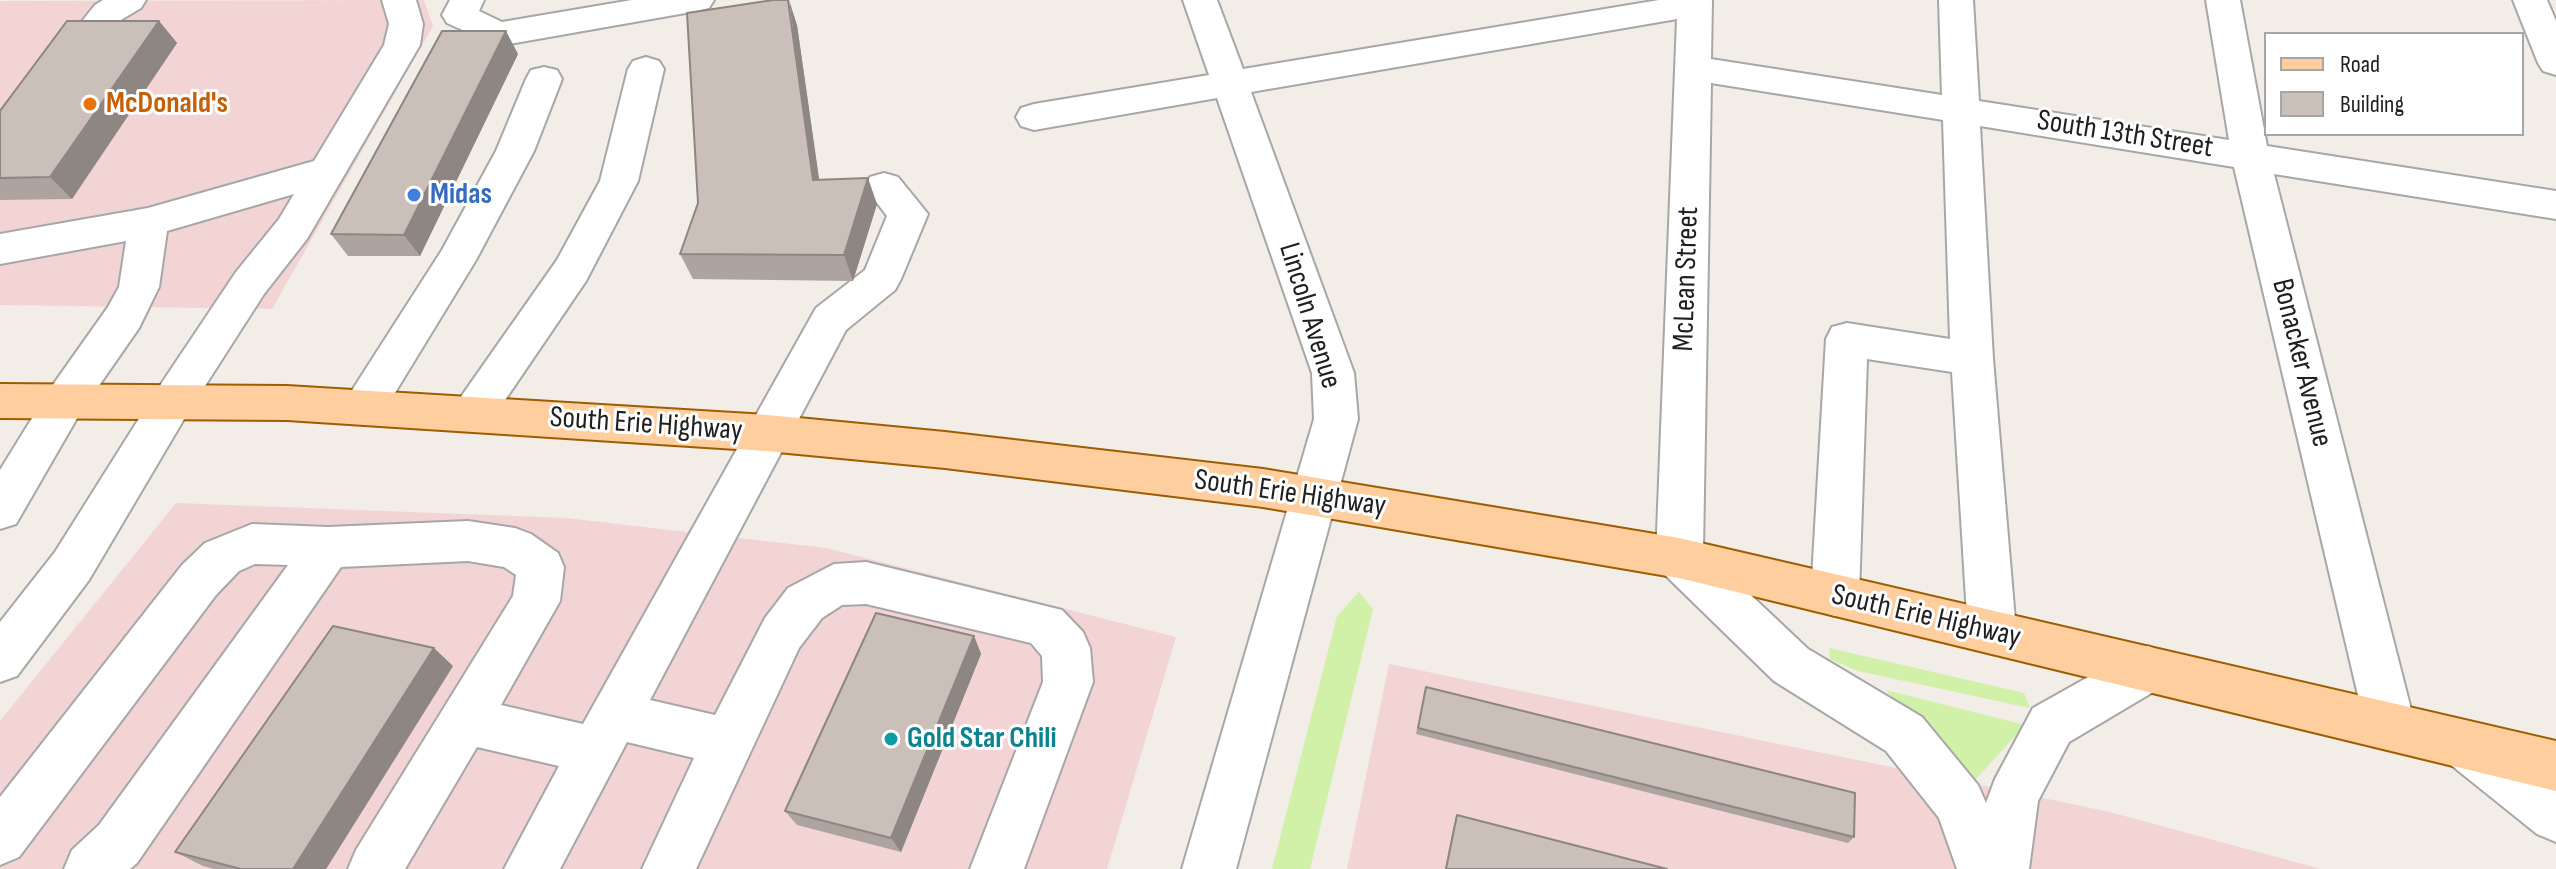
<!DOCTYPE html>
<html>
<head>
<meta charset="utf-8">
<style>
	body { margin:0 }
	#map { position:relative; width:2556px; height:869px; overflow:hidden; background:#f2ede6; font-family:"Sofia Sans Condensed",sans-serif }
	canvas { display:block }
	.legend { position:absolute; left:2264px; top:32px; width:260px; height:104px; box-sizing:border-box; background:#fff; border:2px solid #a6a6a6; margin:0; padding:10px 14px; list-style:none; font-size:24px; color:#202020 }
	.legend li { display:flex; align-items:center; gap:16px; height:40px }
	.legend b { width:40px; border:2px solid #a6a6a6 }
</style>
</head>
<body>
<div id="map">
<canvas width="2556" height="869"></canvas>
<ul class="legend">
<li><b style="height:10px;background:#ffce9e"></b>Road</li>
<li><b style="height:22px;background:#cabfb9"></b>Building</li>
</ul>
</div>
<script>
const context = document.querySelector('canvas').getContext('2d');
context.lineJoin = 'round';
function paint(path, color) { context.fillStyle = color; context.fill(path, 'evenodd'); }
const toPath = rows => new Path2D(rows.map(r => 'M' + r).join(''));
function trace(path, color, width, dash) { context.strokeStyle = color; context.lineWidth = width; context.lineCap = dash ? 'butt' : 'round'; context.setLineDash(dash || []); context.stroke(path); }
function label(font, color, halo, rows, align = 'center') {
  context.font = font + ' "Sofia Sans Condensed",sans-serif'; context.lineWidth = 6; context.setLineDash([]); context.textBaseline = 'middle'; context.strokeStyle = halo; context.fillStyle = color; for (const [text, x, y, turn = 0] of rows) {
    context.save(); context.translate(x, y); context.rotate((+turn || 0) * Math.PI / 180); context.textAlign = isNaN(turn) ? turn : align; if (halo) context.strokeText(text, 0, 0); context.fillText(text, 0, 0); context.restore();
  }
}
const commercial = toPath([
	[424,0,433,26,272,309,0,305,0,1],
	[176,503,566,518,826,548,1176,637,1107,869,0,869,0,721],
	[1389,664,2106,811,2321,869,1347,869]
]);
const grass = toPath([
	[1359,592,1373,609,1310,869,1272,869,1337,616],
	[1829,648,2024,693,2030,708,1858,671,1830,659],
	[1886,690,2025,725,1967,789]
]);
const minor = toPath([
	[103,0,146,0,141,8,119,21,13,159,0,163,0,124,95,5,103,0],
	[382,0,416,0,423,24,420,45,307,239,264,294,187,414,89,580,17,676,0,682,0,622,55,552,157,390,236,272,279,219,294,194,167,231,159,287,139,328,80,413,16,524,0,529,0,470,50,389,108,307,119,287,126,241,0,264,0,234,148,208,314,161,384,45,389,24,382,0],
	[450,0,484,0,479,11,502,22,632,0,714,0,709,8,697,11,498,46,447,23,442,15,450,0],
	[1183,0,1217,0,1243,69,1659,0,1712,0,1711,59,1942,95,1939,0,1973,0,1979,101,2229,140,2206,0,2240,0,2267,146,2556,191,2556,219,2274,174,2415,725,2408,742,2390,749,2372,742,2365,725,2234,167,1980,126,1993,359,2016,632,2009,647,1992,654,1975,647,1968,632,1952,372,1867,359,1859,595,1852,610,1835,616,1818,610,1811,595,1826,339,1832,327,1847,323,1950,339,1943,120,1711,83,1703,550,1808,649,1922,717,1978,785,1986,803,1995,779,2033,708,2131,653,2148,646,2165,653,2173,669,2165,685,2069,742,2038,801,2029,869,1957,869,1939,818,1886,751,1774,681,1662,572,1656,558,1677,19,1251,92,1354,373,1358,419,1236,869,1182,869,1314,419,1312,373,1217,98,1034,130,1021,126,1016,117,1021,108,1034,104,1209,75,1183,0],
	[2513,0,2547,0,2556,21,2556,75,2543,71,2538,63,2513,0],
	[646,57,659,61,664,69,638,181,586,281,488,425,473,431,458,425,451,413,458,401,557,260,600,181,628,69,633,61,646,57],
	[544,67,557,70,562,79,534,151,476,260,379,419,364,425,349,419,342,407,349,395,442,250,496,151,526,79,531,70,544,67],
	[884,173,898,177,928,214,901,279,895,290,846,330,650,700,715,715,765,618,788,588,834,564,866,562,1062,610,1083,632,1090,648,1093,682,1024,869,970,869,1043,682,1042,656,1031,643,866,604,842,605,822,618,799,648,696,869,642,869,694,758,627,742,560,869,504,869,559,766,477,747,405,869,348,869,356,850,513,596,516,575,504,567,468,561,341,567,137,863,130,869,64,869,72,850,99,825,288,565,255,564,239,571,216,595,19,857,0,865,0,797,182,565,205,543,252,524,328,527,468,521,515,528,531,534,558,553,564,567,560,601,501,705,583,724,816,308,865,270,887,216,865,187,870,177,884,173],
	[2464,720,2482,727,2556,784,2556,842,2537,834,2446,761,2439,744,2446,727,2464,720]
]);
const major = toPath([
	[0,384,287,386,767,415,945,432,1263,469,1679,538,2556,741,2556,791,1679,578,1263,507,945,468,767,451,287,420,0,418,0,384]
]);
const wall = toPath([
	[159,21,177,43,72,199,0,200,0,111],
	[797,25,819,180,877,204,853,281,693,279,680,254,698,203],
	[518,54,420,256,348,256,331,234],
	[974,636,981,654,901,852,797,825,785,811],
	[453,666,326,869,214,869,203,866,175,852],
	[1426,687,1854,837,1848,843,1416,734],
	[1457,815,1667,869,1445,869,1453,829]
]);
const shadedWall = toPath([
	[789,0,797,25,823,206,813,180],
	[159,21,177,43,72,199,50,177],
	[506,31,518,54,420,256,404,235],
	[868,178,877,204,853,281,844,255],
	[974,636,981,654,901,852,891,838],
	[434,648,453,666,326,869,293,869]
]);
const building = toPath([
	[773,0,788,0,813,180,868,178,844,255,680,254,698,203,687,13,773,0],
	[67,21,159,21,50,177,0,178,0,111,67,21],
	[442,31,506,31,404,235,331,234,442,31],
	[876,613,974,636,891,838,785,811,876,613],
	[333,626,434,648,293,869,241,869,175,852,333,626],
	[1426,687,1855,793,1854,837,1418,728,1426,687],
	[1457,815,1667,869,1446,869,1457,815]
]);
const markers = [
	[90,104,8,"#e8710a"],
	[414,195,8,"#3f7fe0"],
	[891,739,8,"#0f9aa8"]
];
const foodNames = [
	["McDonald's",106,104]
];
const streetNames = [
	["South 13th Street",2125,135,9],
	["McLean Street",1687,279,-88],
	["Lincoln Avenue",1309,316,73],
	["Bonacker Avenue",2301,363,76],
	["South Erie Highway",646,425,4],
	["South Erie Highway",1290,494,8],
	["South Erie Highway",1926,617,13]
];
const shopNames = [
	["Midas",430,195]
];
const cultureNames = [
	["Gold Star Chili",907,739]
];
paint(commercial, '#f3d4d5');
paint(grass, '#d1f0a8');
trace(minor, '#a7a7a7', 4);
trace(major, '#9d5d00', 4);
paint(minor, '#fff');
paint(major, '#ffce9e');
paint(wall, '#aea49f');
paint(shadedWall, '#8d8682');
paint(building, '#cabfb9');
trace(building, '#8d8682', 2);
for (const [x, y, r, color] of markers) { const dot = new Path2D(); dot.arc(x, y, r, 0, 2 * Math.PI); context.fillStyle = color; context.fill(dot); trace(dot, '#fff', 3); }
label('bold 30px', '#c56008', '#fff', foodNames, 'left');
label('30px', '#202020', '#fff', streetNames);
label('bold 30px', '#366cbe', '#fff', shopNames, 'left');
label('bold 30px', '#0d838f', '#fff', cultureNames, 'left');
</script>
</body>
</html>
